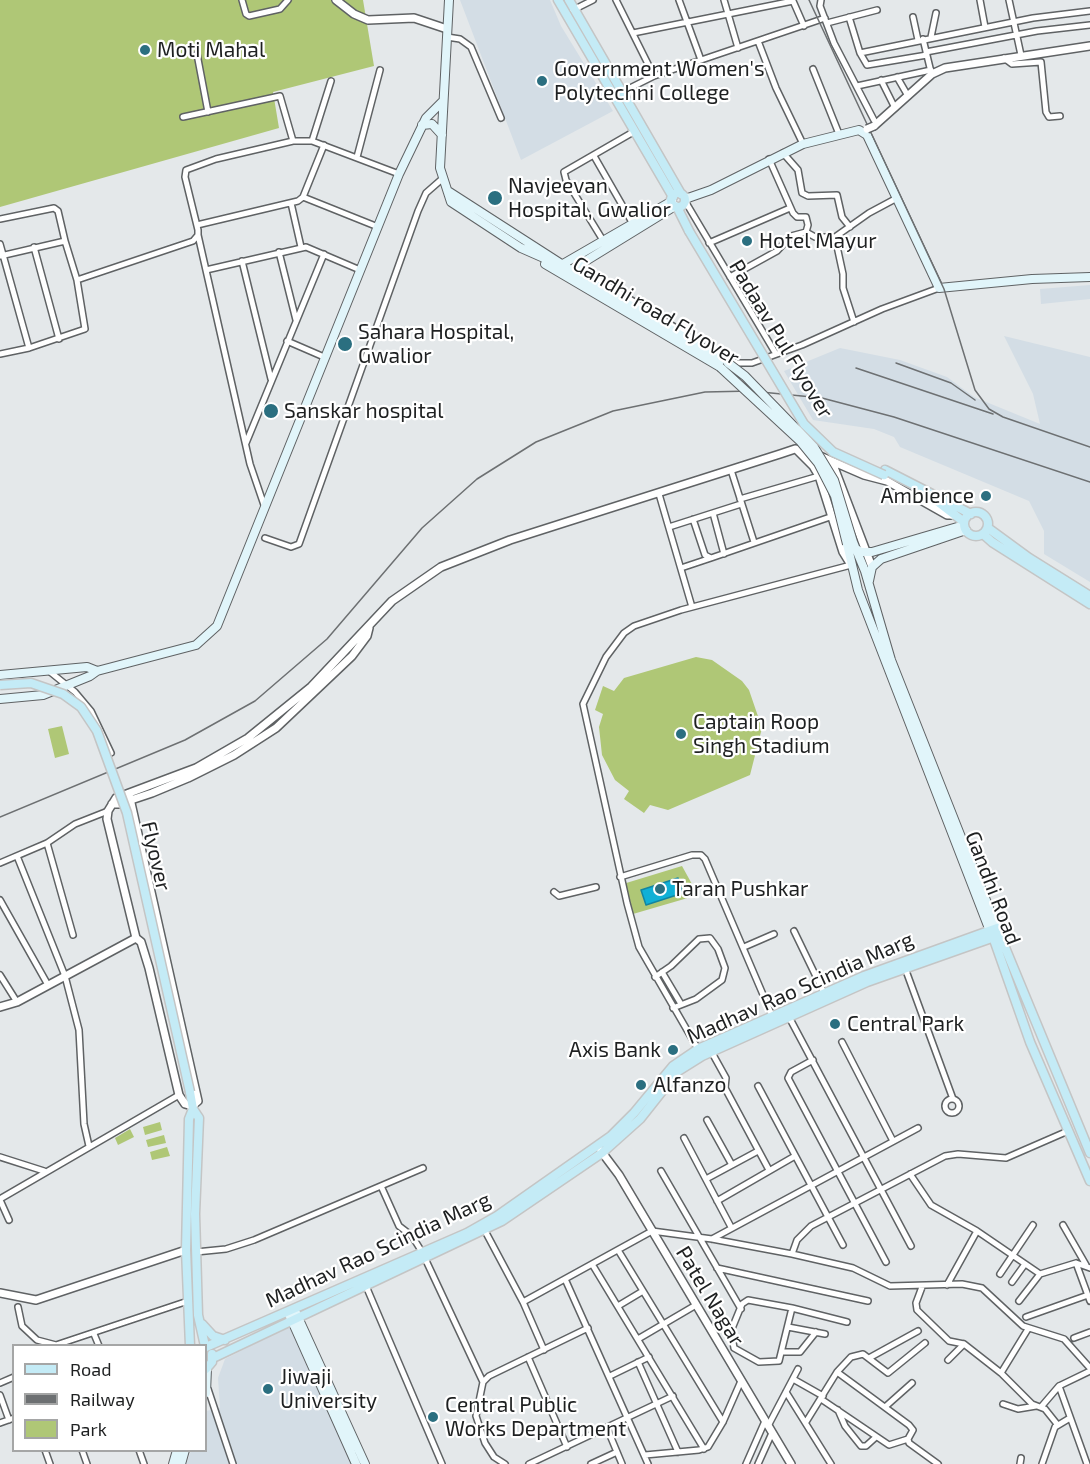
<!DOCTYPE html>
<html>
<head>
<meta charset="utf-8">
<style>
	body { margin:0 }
	#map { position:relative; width:1090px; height:1464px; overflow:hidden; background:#e4e8ea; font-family:"Exo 2",sans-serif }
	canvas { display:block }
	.legend { position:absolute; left:12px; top:1344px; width:195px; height:108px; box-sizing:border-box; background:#fff; border:2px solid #a5a6a6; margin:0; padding:8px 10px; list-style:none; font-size:18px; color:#1e2021 }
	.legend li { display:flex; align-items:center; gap:12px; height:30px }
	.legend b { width:30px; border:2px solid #a5a6a6 }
</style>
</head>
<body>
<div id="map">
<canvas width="1090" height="1464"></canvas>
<ul class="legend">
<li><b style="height:8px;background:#c4ebf6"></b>Road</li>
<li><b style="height:8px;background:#6d7072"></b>Railway</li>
<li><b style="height:16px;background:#afc776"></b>Park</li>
</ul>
</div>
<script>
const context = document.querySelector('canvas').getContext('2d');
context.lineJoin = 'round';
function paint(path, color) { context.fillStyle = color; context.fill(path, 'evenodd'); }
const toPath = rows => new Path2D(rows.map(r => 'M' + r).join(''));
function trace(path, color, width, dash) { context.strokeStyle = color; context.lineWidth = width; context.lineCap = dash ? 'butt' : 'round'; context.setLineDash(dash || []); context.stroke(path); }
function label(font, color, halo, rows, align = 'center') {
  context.font = font + ' "Exo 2",sans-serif'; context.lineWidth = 4.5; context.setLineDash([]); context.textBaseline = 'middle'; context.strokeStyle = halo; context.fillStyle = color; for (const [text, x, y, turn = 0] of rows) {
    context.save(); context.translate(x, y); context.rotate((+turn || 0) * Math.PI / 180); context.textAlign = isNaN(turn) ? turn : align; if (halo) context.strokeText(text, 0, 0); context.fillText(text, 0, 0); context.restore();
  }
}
const built = toPath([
	[460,0,550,0,561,26,613,111,521,160],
	[1090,285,1090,299,1041,304,1040,289],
	[1004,336,1090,357,1090,582,1044,554,1044,531,1029,501,900,447,894,437,874,429,813,420,784,371,840,348,900,360,947,377,974,397,1040,424,1033,394],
	[289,1326,352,1464,186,1464,191,1451,206,1450,206,1411,220,1408,218,1378,225,1359]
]);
const green = toPath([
	[0,0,363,0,374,66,273,92,279,128,0,207],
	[696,657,712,660,742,681,749,690,762,728,750,775,668,810,650,805,644,813,624,799,629,791,615,780,602,755,599,727,603,714,595,710,603,686,614,691,624,678],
	[62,726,69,754,55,758,48,729],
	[682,866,698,895,633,914,623,884],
	[160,1122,162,1130,145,1135,143,1127],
	[130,1129,134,1137,118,1145,115,1138],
	[164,1135,166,1143,148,1147,146,1140],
	[167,1147,170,1156,152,1160,150,1152]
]);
const water = toPath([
	[678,878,683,893,646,905,641,890,678,878]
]);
const minor = toPath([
	[242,0,246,14,249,16,280,9,288,0],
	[616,0,654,76],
	[679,0,701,60],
	[724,0,738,48],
	[821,0,820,6,834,43,876,124],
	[980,0,985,27],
	[1009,0,1021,55],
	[573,10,593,0],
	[849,17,860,53,867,65,927,55],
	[913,17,918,40],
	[827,23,877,10],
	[633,33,793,1,804,26],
	[447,37,460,39,471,47,501,118],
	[931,37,936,13],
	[923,39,931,72],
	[758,41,776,88,803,144],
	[926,52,1037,31,1090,25],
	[860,53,1033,18,1090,11],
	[197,54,208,112],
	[1004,58,1012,64,1041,62,1046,112,1049,117,1060,116],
	[813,69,839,134],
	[897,77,908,96],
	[881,80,895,108],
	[857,86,931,70],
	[622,92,654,76,825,18],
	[183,117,280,96,293,141],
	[312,141,331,81],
	[783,153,798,170,802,193,808,196,837,195,842,217,850,227],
	[594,156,633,224],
	[357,157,380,70],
	[769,159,793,213,797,217,806,217,808,225,806,232],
	[303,197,378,227],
	[685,201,776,354],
	[291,203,301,247],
	[0,219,54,208,58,211,65,241],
	[197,225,298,201,303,197,324,145],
	[198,235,250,464,264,505],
	[835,237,843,274,843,288,854,322],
	[604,242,566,180,564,172,635,131],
	[709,243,790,208],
	[0,244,29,348],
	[34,247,59,339],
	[279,252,296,320],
	[0,256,65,241,77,280,193,241,198,235,198,230,185,177,186,170,216,159,293,141,312,141,399,174],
	[242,261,271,379],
	[206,270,306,247,360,270],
	[573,270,588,273,689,336],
	[730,277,777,251,791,236,806,232,815,237,835,237,869,213,897,198],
	[287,341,324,357],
	[0,354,29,348,85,329,77,280],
	[725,357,737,363,752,363,802,345,882,309,939,288],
	[246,443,324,254],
	[731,470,754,542],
	[659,494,692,607],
	[740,499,819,476],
	[713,513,724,554],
	[693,519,705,555,711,558,833,516],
	[669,527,741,504],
	[265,538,291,547,299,544,418,211,426,193,442,179],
	[681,568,711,558],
	[49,671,75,692,91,711,111,753],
	[47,843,73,935],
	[17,856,65,976,79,1030,84,1124,89,1146],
	[0,863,47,843,75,824,108,811],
	[620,877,692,855,701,855,705,859,773,1018],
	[554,892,559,896,596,887],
	[0,900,48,985],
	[794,931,825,995],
	[744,947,774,934],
	[905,968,953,1099],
	[662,972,681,1004],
	[0,975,17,1002],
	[655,977,671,966,699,939,710,938,718,949,725,968,722,980,696,999,673,1008],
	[789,1017,911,1246],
	[842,1042,893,1141],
	[698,1049,639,947,627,903,583,704,606,657,624,633,634,626,681,610,851,565],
	[711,1051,726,1078,725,1088,769,1170],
	[813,1060,791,1072,788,1078,886,1262],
	[758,1086,843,1245],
	'945 1106a7 7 0 1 1 14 0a7 7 0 1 1-14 0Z',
	[707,1120,732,1165],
	[684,1138,731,1227],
	[0,1157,44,1171],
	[661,1171,741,1309],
	[910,1174,931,1205,977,1231,1040,1274,1076,1263,1090,1268],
	[706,1179,758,1151],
	[381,1186,399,1226,412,1236,422,1252,483,1382],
	[0,1199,179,1095],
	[0,1200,9,1220],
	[717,1201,795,1156],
	[1063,1225,1086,1265],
	[484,1229,523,1302,544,1350],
	[712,1239,918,1128],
	[618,1250,723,1422],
	[196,1252,226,1249,254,1240,423,1168],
	[792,1254,797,1240,811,1226,945,1156,958,1154,1006,1158,1068,1131],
	[1076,1263,1090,1301],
	[592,1264,704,1449],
	[717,1268,868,1301],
	[1000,1274,1033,1225],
	[565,1279,648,1464],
	[1012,1282,1025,1264],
	[947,1285,977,1231],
	[366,1286,442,1464],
	[922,1287,916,1303,917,1310,949,1341,964,1344,1001,1373,1032,1404,1045,1409,1057,1424],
	[1019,1301,1040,1274],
	[523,1302,652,1231,712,1239,792,1254,853,1268,890,1286,962,1284,982,1288,1023,1326,1064,1339,1090,1368],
	[618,1306,643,1291],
	[18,1307,22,1326,37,1340,56,1345,188,1301],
	[792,1308,779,1361,759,1362,734,1348,731,1331,742,1304,748,1300,792,1308,847,1322],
	[1026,1317,1088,1295],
	[788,1327,825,1334],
	[94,1334,99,1346],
	[1074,1338,1090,1332],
	[638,1339,696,1305],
	[783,1352,800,1352,816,1332],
	[528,1357,567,1447],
	[869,1358,918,1331],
	[948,1360,964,1344],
	[638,1362,678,1452],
	[837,1372,909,1425,913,1430,908,1439,909,1443,938,1464],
	[1001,1373,1028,1329],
	[610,1376,649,1357],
	[793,1379,823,1396],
	[0,1383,14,1377],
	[208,1389,233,1464],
	[786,1392,831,1464],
	[0,1395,9,1420],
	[821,1399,889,1445,908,1439],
	[1003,1404,1018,1409,1036,1406],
	[885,1407,912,1383],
	[1041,1407,1059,1386],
	[838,1410,845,1426,861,1446,866,1446,876,1437],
	[806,1422,837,1372,851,1357,863,1354,888,1373,925,1343],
	[0,1423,14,1418],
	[768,1426,798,1369],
	[607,1428,622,1464],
	[45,1450,50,1464],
	[82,1450,87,1464],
	[139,1450,144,1464],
	[645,1455,699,1450,708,1447,723,1422,741,1381],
	[505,1464,494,1457,485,1443,476,1416,483,1382,489,1376,588,1328],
	[529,1464,673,1396],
	[591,1464,617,1452],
	[746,1464,765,1421],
	[758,1464,772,1433],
	[1020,1464,1021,1458],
	[1042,1464,1055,1427,1070,1418],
	[1087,1464,1059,1386,1090,1371]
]);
const tertiary = toPath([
	[336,0,354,14,368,20,414,18,447,29],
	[874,126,932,74,945,68,1090,46],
	[797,450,813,466,819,476,843,552,851,565],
	[820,456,864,475,887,481,947,515,955,515],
	[832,462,872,567],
	[112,804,119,804,152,793,188,778,234,755,276,728,352,656,367,636,369,628],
	[136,938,107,819,108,811,116,798,196,768,248,738,311,687,392,601,441,567,510,540,780,454,795,449,810,451],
	[0,1007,17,1002,136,938,141,942,149,968,179,1095,185,1104,192,1106,198,1101,129,794],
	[601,1151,619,1175,791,1464],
	[0,1293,36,1300,186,1250]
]);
const secondary = toPath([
	[449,0,440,168,451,202,521,248,571,270,675,206],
	[422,125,432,124,442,135],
	[448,191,577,274,728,363],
	[685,199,711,190,803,144,859,130,867,135,939,288,1032,279,1090,277],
	[545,264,720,367],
	[563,264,672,201],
	[853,542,865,571,891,660,997,928],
	[847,544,858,590,990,931],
	[855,548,861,552,872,552,964,525],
	[869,581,872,567,881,559,966,530],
	[0,675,87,667,97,671],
	[0,699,43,695,90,676,97,671,196,645,217,626,399,174,426,118,442,102],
	[288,1312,356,1464],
	[296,1313,365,1464],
	[206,1393,207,1368],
	[173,1464,177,1450],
	[181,1464,185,1450]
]);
const primary = toPath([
	[558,0,673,197],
	[569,0,681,194],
	'671 200a7 7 0 1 1 14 0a7 7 0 1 1-14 0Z',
	[677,207,689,231],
	[885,470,971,514],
	[938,502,964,522],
	'964 524a12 12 0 1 1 24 0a12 12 0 1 1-24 0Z',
	[988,528,1029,558,1090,596],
	[983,534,992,542,1090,604],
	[992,934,1030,1042,1090,1181],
	[190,1092,193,1109,199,1118,195,1214,198,1315,205,1346],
	[202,1324,213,1336,225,1340],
	[190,1346,186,1250,189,1119,193,1109],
	[206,1347,467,1233,497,1216,611,1136,634,1113,673,1066,698,1049,864,976,997,928,1090,1153],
	[213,1358,502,1221,602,1153,640,1119,678,1071,702,1056,867,982,1000,935],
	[206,1369,212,1362,212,1354]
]);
const rail = toPath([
	[809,0,944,289,975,390,989,409,1003,417,1090,447],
	[896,363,951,383,975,400],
	[856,368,993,414],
	[0,817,185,740,255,701,327,639,422,528,477,479,536,442,613,411,705,392,751,391,822,398,894,417,1090,482]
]);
const tertiaryBridge = toPath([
	[867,129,874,126]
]);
const secondaryBridge = toPath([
	[728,363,745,376,814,447,834,480,853,542],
	[720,367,800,441,818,463,835,496,847,544]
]);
const primaryBridge = toPath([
	[689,231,804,424,833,452,884,475],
	[0,685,31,683,63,694,81,707,97,731,127,813,190,1092]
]);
const markers = [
	[145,50,6,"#2b6f80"],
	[542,81,6,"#2b6f80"],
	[495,198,8,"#2b6f80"],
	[747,241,6,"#2b6f80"],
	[345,344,8,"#2b6f80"],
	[271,411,8,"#2b6f80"],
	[986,496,6,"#2b6f80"],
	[681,734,6,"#2b6f80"],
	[660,889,6,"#2b6f80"],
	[835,1024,6,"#2b6f80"],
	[673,1050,6,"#2b6f80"],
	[641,1085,6,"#2b6f80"],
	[268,1389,6,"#2b6f80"],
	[433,1417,6,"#2b6f80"]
];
const poiNames = [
	["Moti Mahal",157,50],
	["Government Women's",554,69],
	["Polytechni College",554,93],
	["Navjeevan",508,186],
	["Hospital, Gwalior",508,210],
	["Hotel Mayur",759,241],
	["Sahara Hospital,",358,332],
	["Gwalior",358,356],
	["Sanskar hospital",284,411],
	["Ambience",974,496,"right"],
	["Captain Roop",693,722],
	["Singh Stadium",693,746],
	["Taran Pushkar",672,889],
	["Central Park",847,1024],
	["Axis Bank",661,1050,"right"],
	["Alfanzo",653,1085],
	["Jiwaji",280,1377],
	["University",280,1401],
	["Central Public",445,1405],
	["Works Department",445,1429]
];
const streetNames = [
	["Gandhi road Flyover",656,311,31],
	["Padaav Pul Flyover",781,339,59],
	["Flyover",156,856,77],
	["Gandhi Road",993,888,69],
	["Madhav Rao Scindia Marg",800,988,-24],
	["Madhav Rao Scindia Marg",378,1250,-25],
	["Patel Nagar",710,1296,59]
];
paint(built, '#d3dde5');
paint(green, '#afc776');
paint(water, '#10b0d6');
trace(water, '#1485a0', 1.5);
trace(minor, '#5f6264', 8);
trace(tertiary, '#5f6264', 10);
trace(secondary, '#5f6264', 10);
trace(primary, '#c4c5c5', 11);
trace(minor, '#fff', 5);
trace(tertiary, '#fff', 7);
trace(secondary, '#e1f5fa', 8);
trace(primary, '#c4ebf6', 8);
trace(rail, '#6d7072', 1.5);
trace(tertiaryBridge, '#5f6264', 10, []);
trace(secondaryBridge, '#5f6264', 10, []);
trace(primaryBridge, '#c4c5c5', 11, []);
trace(tertiaryBridge, '#fff', 7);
trace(secondaryBridge, '#e1f5fa', 8);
trace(primaryBridge, '#c4ebf6', 8);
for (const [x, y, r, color] of markers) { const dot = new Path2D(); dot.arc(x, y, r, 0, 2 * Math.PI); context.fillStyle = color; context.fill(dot); trace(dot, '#fff', 2); }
label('21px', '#1e2021', '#fff', poiNames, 'left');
label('21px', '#1e2021', '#fff', streetNames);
</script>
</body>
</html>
